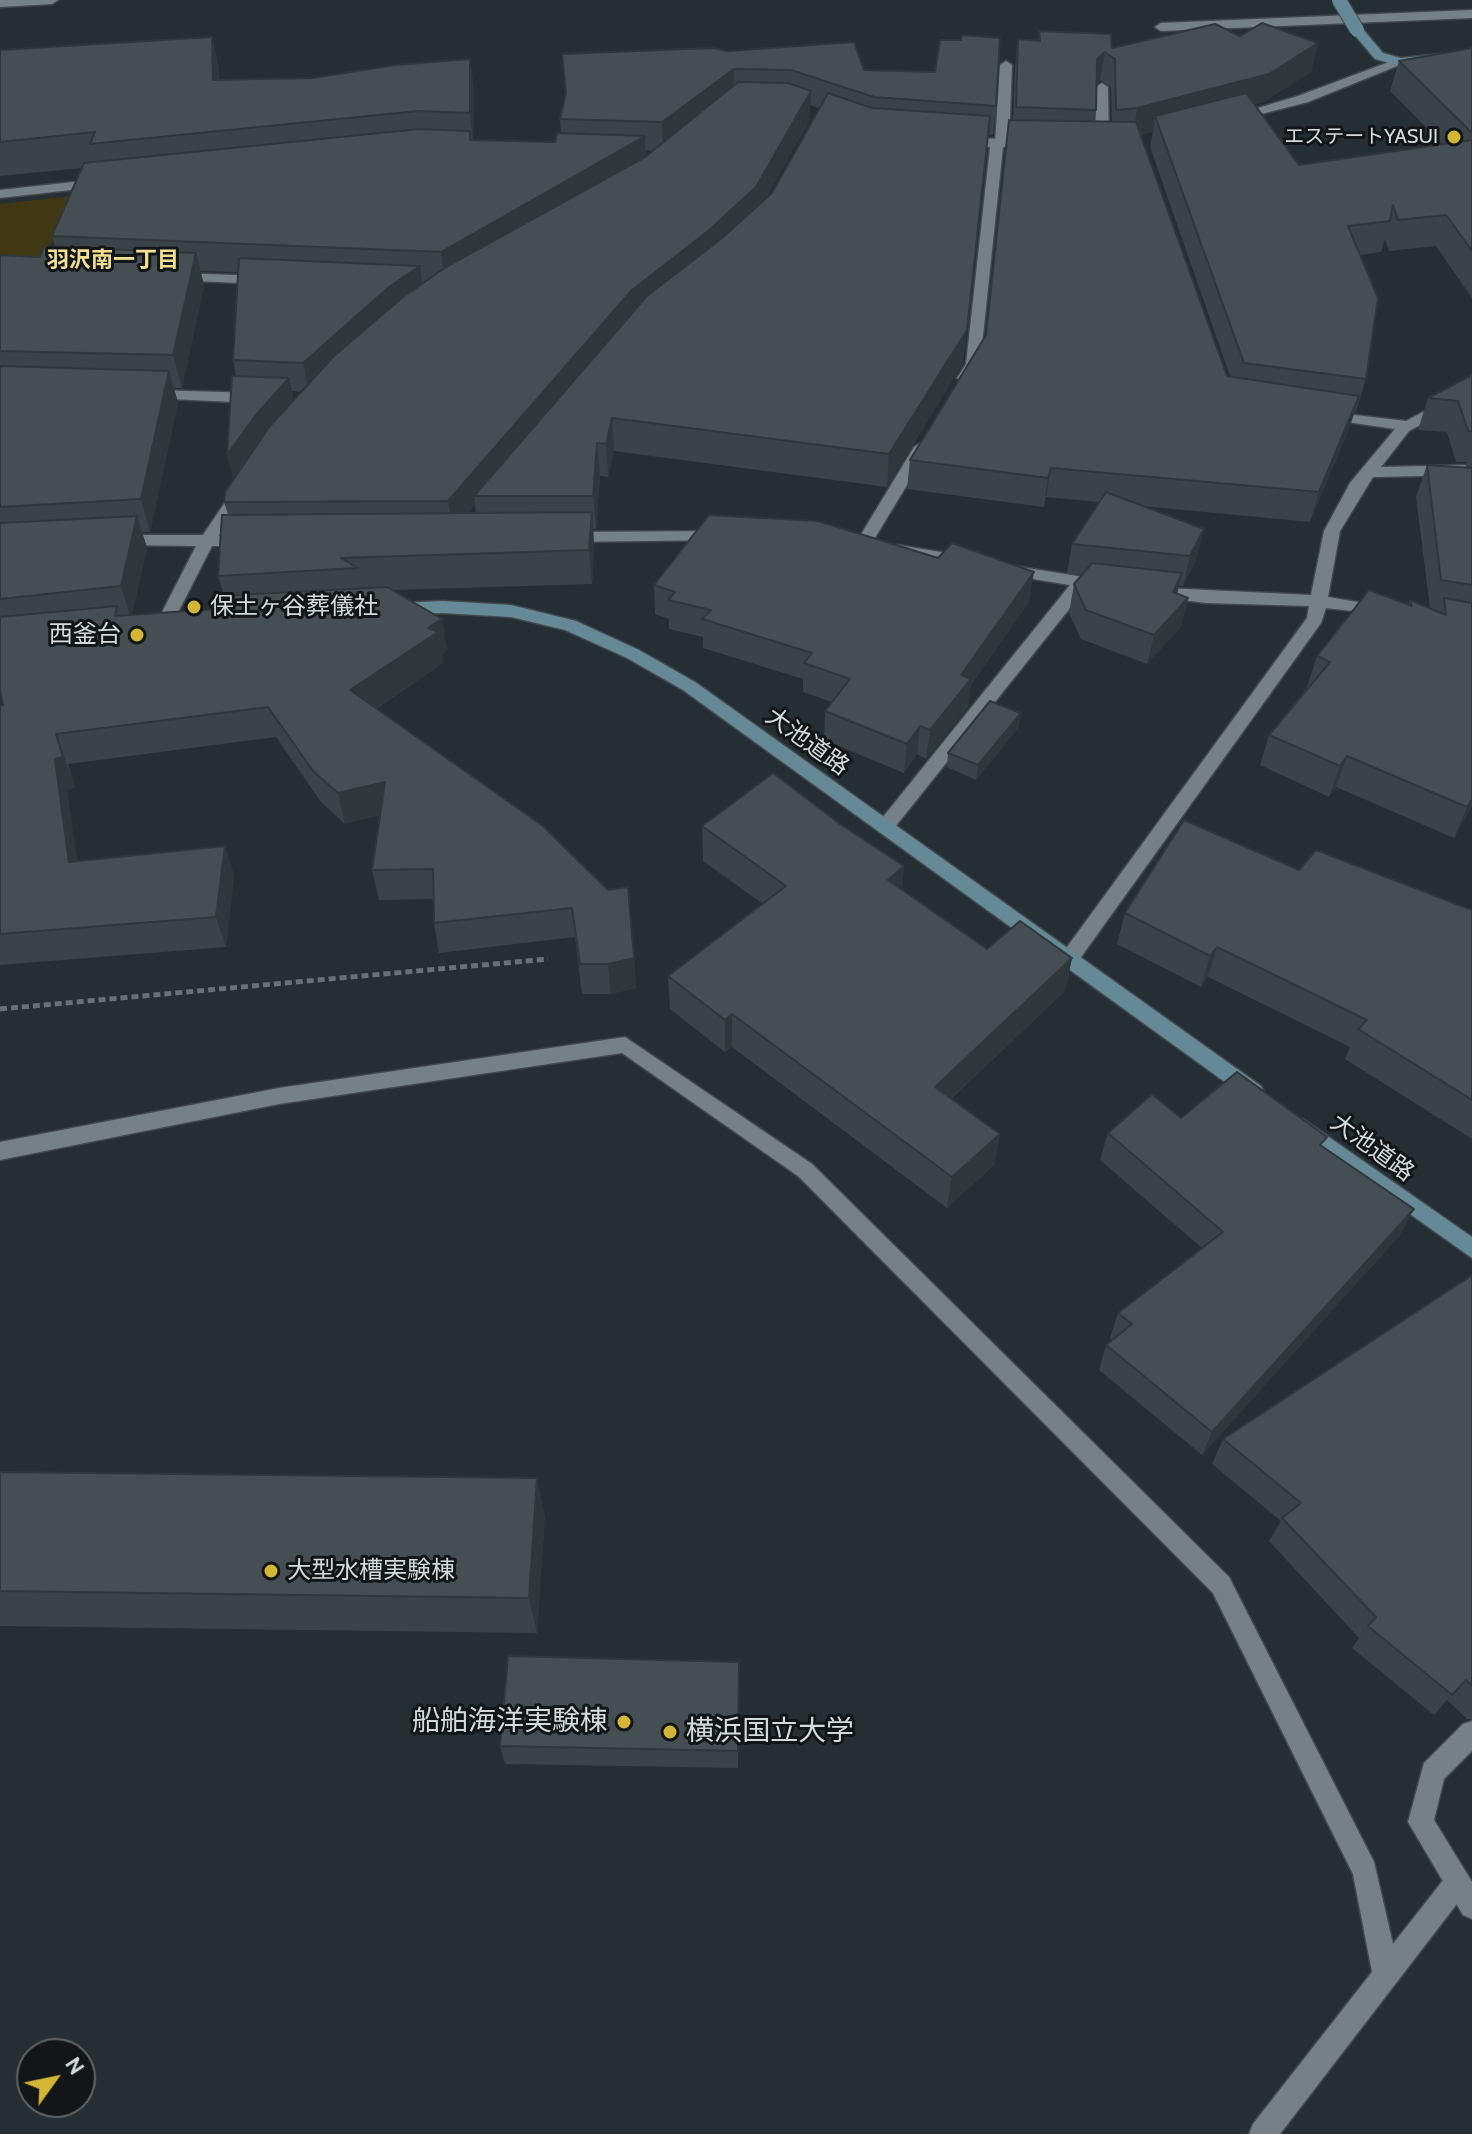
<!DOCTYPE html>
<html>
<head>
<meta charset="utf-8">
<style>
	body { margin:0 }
	#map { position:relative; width:1472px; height:2134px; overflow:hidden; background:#252e33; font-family:Cabin,sans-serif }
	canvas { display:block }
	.north { position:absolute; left:16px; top:2038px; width:80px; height:80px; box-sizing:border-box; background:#121618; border:2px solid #606466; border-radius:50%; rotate:57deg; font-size:22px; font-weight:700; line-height:32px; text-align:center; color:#d4dadc }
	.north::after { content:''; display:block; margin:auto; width:28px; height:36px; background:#d3b635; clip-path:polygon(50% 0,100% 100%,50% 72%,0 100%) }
</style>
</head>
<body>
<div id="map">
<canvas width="1472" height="2134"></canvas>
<div class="north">N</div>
</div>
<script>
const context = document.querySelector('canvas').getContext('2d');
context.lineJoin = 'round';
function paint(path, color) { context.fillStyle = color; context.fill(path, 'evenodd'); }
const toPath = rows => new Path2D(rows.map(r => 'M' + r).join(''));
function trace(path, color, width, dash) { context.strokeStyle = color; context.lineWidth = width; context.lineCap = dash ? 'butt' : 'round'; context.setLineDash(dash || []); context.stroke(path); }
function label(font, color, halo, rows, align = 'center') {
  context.font = font + ' Cabin,"Noto Sans JP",sans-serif'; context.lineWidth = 6; context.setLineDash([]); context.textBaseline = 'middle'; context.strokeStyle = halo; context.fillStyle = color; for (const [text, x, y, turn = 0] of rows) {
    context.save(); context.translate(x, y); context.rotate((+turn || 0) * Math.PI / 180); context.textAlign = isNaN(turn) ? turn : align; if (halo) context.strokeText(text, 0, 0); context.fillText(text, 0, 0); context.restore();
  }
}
const green = toPath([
	[71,196,45,259,0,257,0,204]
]);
const path = toPath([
	[0,1009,548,959]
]);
const lane = toPath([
	[1472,10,1472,18,1161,31,1155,27,1161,23,1472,10],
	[1006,61,1012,65,1009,143,1002,147,995,143,1000,65,1006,61],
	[1102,83,1108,87,1109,146,1102,150,1095,146,1096,87,1102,83],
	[625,1037,812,1164,1229,1577,1374,1862,1393,1944,1448,1874,1457,1870,1466,1874,1470,1883,1466,1892,1280,2134,1249,2134,1253,2124,1372,1972,1353,1874,1213,1593,798,1176,622,1053,279,1104,0,1160,0,1142,279,1088,625,1037]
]);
const street = toPath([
	[0,0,58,0,52,4,0,7,0,0],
	[1397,59,1407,62,1308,102,1234,121,1228,117,1298,96,1397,59],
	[962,137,1034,141,1041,145,1034,149,1003,147,980,364,969,381,964,382,957,378,966,364,990,147,957,144,955,141,962,137],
	[101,179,108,183,106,186,0,198,0,190,101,179],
	[176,273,264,276,271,280,264,284,171,280,169,277,176,273],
	[1472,386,1472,397,1409,431,1381,467,1472,465,1472,475,1373,477,1340,531,1328,597,1387,607,1389,611,1387,615,1326,608,1321,623,1076,964,1062,964,1059,959,1062,954,1307,618,1309,606,1206,603,1151,596,1145,595,1143,591,1145,587,1311,595,1324,531,1350,483,1395,429,1326,419,1321,417,1321,411,1406,421,1472,386],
	[152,390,256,393,264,398,256,403,147,398,144,395,152,390],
	[922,442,930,447,870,546,868,550,856,550,854,546,914,447,922,442],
	[242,485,250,490,219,536,247,536,255,541,247,546,212,546,170,628,158,628,156,624,196,546,119,545,111,540,119,535,203,535,236,486,242,485],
	[719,531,725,532,725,540,567,542,559,537,567,532,719,531],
	[898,545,965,556,973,561,965,566,892,554,892,546,898,545],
	[1008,565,1103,580,1111,585,1103,590,1086,588,891,832,879,832,876,827,879,822,1070,585,1002,574,1000,570,1008,565],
	[1472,1721,1472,1751,1444,1779,1434,1820,1472,1882,1472,1919,1463,1915,1408,1822,1424,1763,1463,1724,1472,1721]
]);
const secondary = toPath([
	[1353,27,1361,27,1383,53,1401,58,1472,51,1472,59,1397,65,1375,59,1353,33,1353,27],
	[443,601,511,605,576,621,639,650,695,682,1261,1086,1264,1092,1261,1098,1254,1100,1247,1098,683,690,627,658,565,630,511,617,443,613,398,615,390,609,398,603,443,601],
	[1303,1119,1472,1237,1472,1258,1296,1133,1293,1127,1296,1121,1303,1119]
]);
const secondaryBridge = toPath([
	[1339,0,1357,30]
]);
const wall = toPath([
	[1039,31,1112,48,1240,36,1318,43,1311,72,1263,102,1255,104,1299,165,1443,144,1390,91,1399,61,1472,48,1472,298,1436,246,1389,251,1385,239,1381,252,1360,255,1366,379,1356,411,1355,411,1350,426,1310,522,1142,506,1197,558,1183,586,1179,585,1177,594,1188,598,1181,627,1147,664,1081,639,1069,613,1074,584,1082,575,1067,573,1072,544,1099,502,1046,497,1044,507,907,489,910,460,986,336,1013,120,1015,67,1018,39,1038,40],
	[1100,80,1111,87,1112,122,1095,122,1096,110,1097,84],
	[1153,132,1150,147,1230,376,1227,376,1140,135],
	[212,37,219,70,219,80,312,78,470,59,474,92,473,140,555,142,561,133,560,119,566,95,562,54,728,51,864,70,996,106,993,135,988,134,963,363,887,487,614,451,608,477,600,476,596,529,593,529,594,545,592,584,393,590,442,619,447,650,442,654,443,663,376,709,634,958,636,988,611,994,582,994,575,937,439,953,434,923,433,899,379,900,372,870,380,815,345,824,321,802,276,737,68,764,75,787,67,790,77,862,225,846,234,876,226,947,0,965,0,706,3,705,0,691,0,255,40,257,55,247,52,236,82,168,0,176,0,50],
	[810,105,819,108,772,193,766,198,810,120],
	[646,150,653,151,646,156],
	[200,271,238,272,233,360,236,376,233,479,224,502,228,514,218,576,224,595,217,609,132,614,147,548,142,532,150,532,178,403,174,388,182,388,204,285],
	[292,391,301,392,294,399],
	[475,504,476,513,468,513],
	[1472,375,1472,806,1454,838,1336,787,1329,797,1260,765,1269,735,1308,688,1307,687,1317,656,1408,605,1410,600,1430,608,1416,497,1427,465,1465,468,1467,462,1456,462,1447,432,1418,430,1428,398],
	[654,585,1029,602,971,685,968,707,926,759,917,754,904,773,824,740,825,711,832,702,803,692,803,679,703,648,703,637,669,629,669,619,655,614],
	[1021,713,1018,728,976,780,947,767,948,753],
	[840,824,904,866,902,890,987,949,1072,958,1065,991,951,1099,1000,1134,994,1165,947,1208,732,1047,725,1052,670,1009,668,976,763,904,703,861,702,826],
	[1299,870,1472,910,1472,1139,1345,1059,1350,1047,1208,977,1201,987,1117,944,1125,913],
	[1181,1118,1323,1147,1400,1235,1202,1455,1099,1370,1106,1345,1113,1340,1110,1338,1118,1313,1202,1248,1100,1160,1108,1133],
	[1472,1275,1472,1719,1467,1719,1447,1700,1434,1715,1352,1648,1359,1638,1269,1541,1281,1521,1212,1464,1223,1439],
	[0,1472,545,1516,537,1633,0,1626],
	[739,1662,738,1768,505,1764,500,1746]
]);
const shadedWall = toPath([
	[212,37,219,70,220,113,213,80],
	[1318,43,1311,72,1263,102,1160,130,1155,116,1153,132,1133,137,1137,108],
	[1105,52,1100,80,1093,87,1097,59],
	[470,59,474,92,473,145,470,113],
	[734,69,734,97,663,151,662,122],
	[811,91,810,120,756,216,474,496,475,504,453,530,448,501,632,290],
	[645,136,646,165,445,281,441,252],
	[987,149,963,363,887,487,889,454],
	[196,253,204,285,182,388,173,355],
	[420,266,424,295,309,392,303,363,389,287],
	[169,371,178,403,150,532,141,499],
	[289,378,296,407,234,484,227,455,255,416],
	[1359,396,1350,426,1310,522,1319,492],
	[612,418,614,451,608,477,606,444],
	[597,443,600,476,596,529,593,496],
	[1051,468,1046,497,1044,507,1048,478],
	[592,512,594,545,592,584,589,550],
	[137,516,147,548,131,619,121,586],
	[1204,529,1197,558,1183,586,1190,556],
	[1034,572,1029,602,971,685,968,707,926,759,930,730,961,675],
	[1182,573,1175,602,1173,592],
	[1188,598,1181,627,1147,664,1154,635],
	[442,619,447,650,442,654,443,663,357,721,350,690],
	[1021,713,1018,728,976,780,978,765],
	[920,726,917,754,904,773,907,744],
	[56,734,75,787,67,790,82,892,69,862,55,759],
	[1347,756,1336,787,1329,797,1340,766],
	[385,782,391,812,345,824,338,793],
	[1472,799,1472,806,1454,838,1467,807],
	[225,846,234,876,226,947,216,917],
	[904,866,901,900,888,880],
	[1217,947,1208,977,1201,987,1210,956],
	[634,958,636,988,611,994,608,964],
	[1072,958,1065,991,930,1118,935,1087],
	[732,1014,732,1047,725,1052,725,1020],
	[1000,1134,994,1165,947,1208,952,1177],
	[1414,1209,1400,1235,1202,1455,1212,1432],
	[537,1478,545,1516,537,1633,529,1598]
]);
const building = toPath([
	[1262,23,1318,43,1269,74,1137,108,1116,110,1115,59,1105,52,1097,59,1096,110,1016,107,1018,39,1040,41,1039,31,1111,34,1112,48,1215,24,1240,36,1262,23],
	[962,35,1000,38,996,106,874,97,791,70,734,69,662,122,560,119,566,93,562,54,712,48,728,51,854,42,864,70,935,72,940,40,961,40,962,35],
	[212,37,213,80,312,78,395,65,470,59,470,113,418,111,90,144,95,132,0,142,0,50,212,37],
	[1472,48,1472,133,1399,61,1472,48],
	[738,82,788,83,811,91,756,187,708,231,632,290,448,501,224,502,225,492,270,426,334,356,403,297,446,267,645,157,738,82],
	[828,93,872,108,990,116,967,330,889,454,612,418,606,444,597,443,593,496,474,496,647,296,722,238,772,193,828,93],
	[1246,93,1299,165,1472,140,1472,251,1446,215,1398,220,1393,205,1390,221,1348,226,1378,298,1366,379,1244,363,1155,116,1246,93],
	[1009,120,1136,122,1227,376,1359,396,1319,492,1051,468,1048,478,910,460,986,335,1009,120],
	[419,129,470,131,470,140,555,142,557,133,645,136,441,252,52,236,84,163,419,129],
	[44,246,196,253,173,355,0,351,0,255,40,257,44,246],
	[239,258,420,266,389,287,303,363,233,360,239,258],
	[0,366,169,371,141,499,0,507,0,366],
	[1472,375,1472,431,1468,431,1458,401,1428,398,1472,375],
	[232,376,289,378,255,416,227,455,232,376],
	[1427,465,1472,468,1472,585,1441,580,1427,465],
	[1106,492,1204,529,1190,556,1072,544,1106,492],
	[592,512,589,550,341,558,358,568,218,576,222,515,592,512],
	[709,515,818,521,938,558,952,543,1034,572,961,675,971,679,930,730,920,726,907,744,825,711,850,679,804,663,812,653,702,619,711,610,668,600,675,592,654,585,709,515],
	[137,516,121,586,0,599,0,523,137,516],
	[1092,563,1182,573,1173,592,1188,598,1154,635,1086,610,1074,584,1092,563],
	[387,587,442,619,428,628,438,632,350,690,543,826,608,890,628,887,634,958,608,964,580,964,572,908,434,923,433,869,372,870,385,782,338,793,313,771,268,707,56,734,63,757,55,759,69,862,225,846,216,917,0,934,0,706,3,705,0,691,0,617,117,606,115,616,217,609,218,596,387,587],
	[1369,590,1412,606,1410,600,1446,615,1444,598,1472,603,1472,799,1467,807,1347,756,1340,766,1269,735,1330,662,1317,656,1369,590],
	[990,701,1021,713,978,765,948,753,990,701],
	[773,773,840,824,904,866,888,880,987,949,1020,921,1072,958,935,1087,1000,1134,952,1177,732,1014,725,1020,668,976,786,886,702,826,773,773],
	[1184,820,1299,870,1316,850,1472,910,1472,1100,1358,1029,1367,1020,1217,947,1210,956,1125,913,1184,820],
	[1237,1072,1327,1137,1320,1145,1414,1209,1212,1432,1106,1345,1132,1324,1118,1313,1223,1232,1108,1133,1152,1094,1181,1118,1237,1072],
	[1472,1275,1472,1686,1466,1680,1452,1695,1368,1626,1376,1617,1282,1518,1301,1503,1223,1439,1472,1275],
	[0,1472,537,1478,529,1598,0,1591,0,1472],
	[508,1656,739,1662,738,1751,500,1746,508,1656]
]);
const markers = [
	[1454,137,8,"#d3b635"],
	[194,607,8,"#d3b635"],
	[137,635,8,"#d3b635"],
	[271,1571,8,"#d3b635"],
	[624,1722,8,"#d3b635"],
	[670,1732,8,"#d3b635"]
];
const farPoinames = [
	["エステートYASUI",1438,137]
];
const farNeighbourhoodnames = [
	["羽沢南一丁目",113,261]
];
const poiNames = [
	["保土ヶ谷葬儀社",210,607],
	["西釜台",121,635,"right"],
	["大型水槽実験棟",287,1571]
];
const streetNames = [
	["大池道路",807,742,36],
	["大池道路",1372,1148,36]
];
const nearPoinames = [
	["船舶海洋実験棟",608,1722],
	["横浜国立大学",686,1732,"left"]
];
paint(green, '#403714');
trace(lane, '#41494c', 3);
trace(street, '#41494c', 3);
trace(secondary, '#41494c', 3);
trace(path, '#697175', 5, [7, 4]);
paint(lane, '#768186');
paint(street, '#768186');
paint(secondary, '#668997');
trace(secondaryBridge, '#41494c', 16, []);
trace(secondaryBridge, '#668997', 14);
paint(wall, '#3a4347');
paint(shadedWall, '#30373a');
paint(building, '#444e53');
trace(building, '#30373a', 2);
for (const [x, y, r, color] of markers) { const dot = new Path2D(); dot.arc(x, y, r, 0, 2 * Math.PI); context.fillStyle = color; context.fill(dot); trace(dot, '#121618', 3); }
label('20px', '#d4dadc', '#121618', farPoinames, 'right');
label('bold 22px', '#f2df91', '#121618', farNeighbourhoodnames);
label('24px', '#d4dadc', '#121618', poiNames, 'left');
label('24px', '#d4dadc', '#121618', streetNames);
label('28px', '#d4dadc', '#121618', nearPoinames, 'right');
</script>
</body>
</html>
